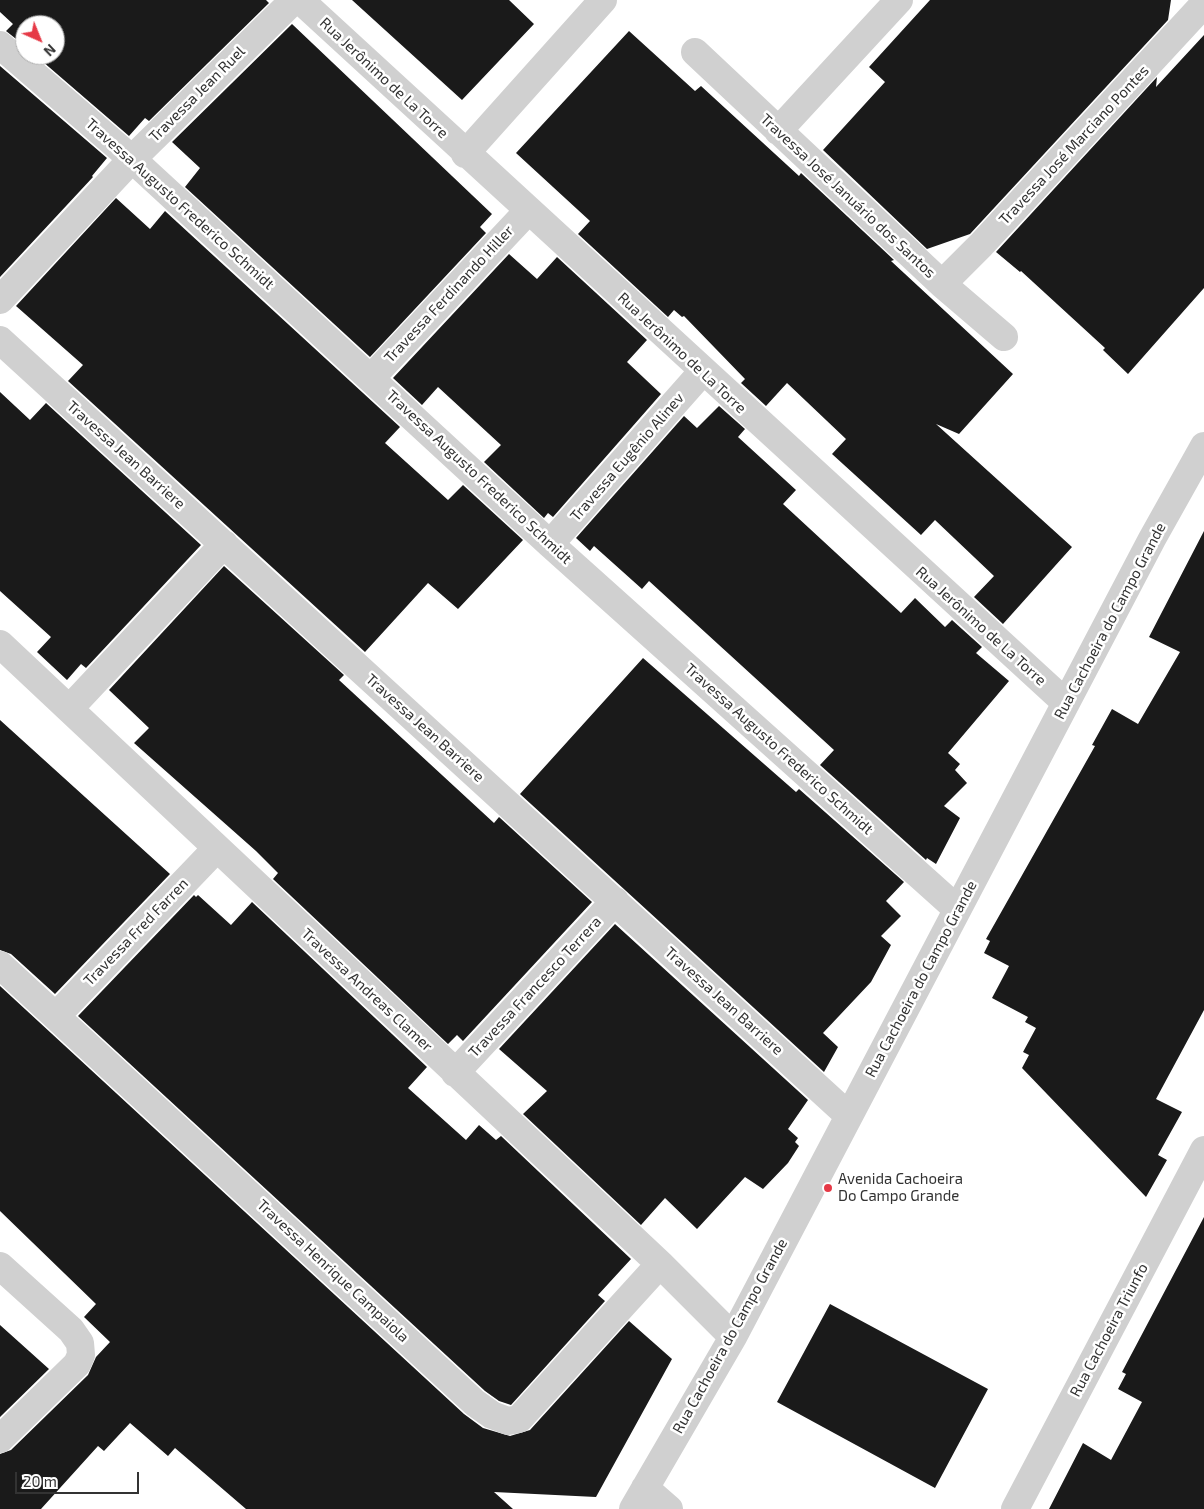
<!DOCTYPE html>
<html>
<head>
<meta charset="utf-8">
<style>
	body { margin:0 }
	#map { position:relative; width:1204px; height:1509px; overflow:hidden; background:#fff; font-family:"Exo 2",sans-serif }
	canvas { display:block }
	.north { position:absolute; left:15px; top:15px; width:50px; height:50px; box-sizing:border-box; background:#fff; border:1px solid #adadad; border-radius:50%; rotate:136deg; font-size:14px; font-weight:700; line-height:20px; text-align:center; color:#333 }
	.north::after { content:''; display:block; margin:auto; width:18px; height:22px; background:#e63946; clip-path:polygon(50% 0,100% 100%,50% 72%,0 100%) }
	.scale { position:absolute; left:15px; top:1472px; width:124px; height:22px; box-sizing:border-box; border:2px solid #333; border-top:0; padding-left:6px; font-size:15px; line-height:18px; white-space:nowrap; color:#333; -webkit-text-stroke:4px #fff; paint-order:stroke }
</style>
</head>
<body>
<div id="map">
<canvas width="1204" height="1509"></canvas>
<div class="north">N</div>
<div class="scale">20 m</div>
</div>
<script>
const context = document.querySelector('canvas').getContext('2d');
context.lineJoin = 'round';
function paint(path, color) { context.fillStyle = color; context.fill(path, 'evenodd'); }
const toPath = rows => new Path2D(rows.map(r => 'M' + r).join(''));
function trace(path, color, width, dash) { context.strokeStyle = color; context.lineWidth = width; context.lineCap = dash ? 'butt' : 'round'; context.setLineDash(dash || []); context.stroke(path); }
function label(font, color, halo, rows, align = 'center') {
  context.font = font + ' "Exo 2",sans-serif'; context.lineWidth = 5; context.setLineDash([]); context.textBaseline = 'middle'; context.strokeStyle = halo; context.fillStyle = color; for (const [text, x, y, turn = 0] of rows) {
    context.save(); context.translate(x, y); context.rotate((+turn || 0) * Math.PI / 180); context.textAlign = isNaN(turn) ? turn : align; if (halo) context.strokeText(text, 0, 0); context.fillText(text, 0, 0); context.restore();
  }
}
const building = toPath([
	[0,0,266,0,269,3,149,121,145,118,129,136,35,55,55,55,55,25,25,25,25,46,6,31,13,24,0,12],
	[352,0,509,0,534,24,462,100],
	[930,0,1171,0,1168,20,970,234,927,249,823,150,885,82,869,67],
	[292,24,492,214,480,227,486,233,370,357,185,187,200,168,172,142],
	[629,31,695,91,701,86,799,176,801,173,894,260,891,261,1013,374,959,434,936,424,1072,547,1003,624,974,597,994,576,935,520,921,535,832,454,846,439,787,383,766,406,741,383,745,379,684,316,682,317,674,310,668,317,578,234,590,221,516,153],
	[1204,35,1204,288,1128,374,1103,350,1105,348,1021,271,1020,272,996,252,1157,77,1156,87],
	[0,66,107,158,92,176,93,177,0,277],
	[116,198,150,229,165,211,400,427,385,443,448,500,463,485,523,540,458,609,428,583,365,652,68,381,83,365,16,306],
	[509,254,537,279,557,257,647,340,627,362,661,394,553,517,548,513,544,518,484,462,501,445,438,387,422,405,393,378],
	[0,392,30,420,46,403,201,545,86,668,81,664,67,680,37,652,51,637,0,591],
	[719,406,745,429,738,437,796,490,783,504,901,613,915,598,945,627,952,620,982,647,976,653,1009,681,948,753,960,764,955,770,967,783,944,806,960,818,936,864,927,858,926,860,820,765,834,750,649,581,642,589,594,546,590,551,576,538,684,416,697,428],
	[1204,531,1204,1010,1156,1099,1182,1112,1158,1155,1167,1160,1146,1197,1022,1068,1029,1055,1023,1052,1036,1028,1025,1022,1028,1017,992,998,1009,966,984,953,990,941,986,939,1095,746,1092,745,1112,709,1138,724,1180,652,1149,637],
	[224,566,344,675,339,680,494,823,499,817,592,902,463,1041,457,1035,448,1044,273,879,278,873,256,851,134,743,149,728,109,690],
	[643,658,796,792,799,789,904,882,886,901,901,916,881,936,891,945,871,982,823,1033,838,1047,824,1072,520,794],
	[0,720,170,874,55,994,11,954,0,950],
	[194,895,196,897,198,895,231,925,252,902,427,1067,408,1088,466,1140,479,1125,496,1140,501,1136,631,1259,598,1295,605,1301,511,1405,499,1401,485,1391,78,1016],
	[615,924,808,1100,788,1129,798,1138,795,1142,799,1146,788,1163,763,1189,745,1177,697,1229,665,1198,641,1225,523,1114,547,1091,499,1049],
	[0,986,464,1414,483,1428,510,1436,530,1430,629,1321,672,1359,596,1497,494,1492,513,1509,246,1509,175,1448,168,1456,130,1423,104,1451,98,1446,41,1509,0,1509,0,1454,11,1450,88,1375,96,1357,110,1342,84,1317,96,1304,0,1211],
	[1204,1217,1204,1509,1049,1509,1083,1443,1111,1460,1142,1402,1118,1389,1126,1374,1122,1372],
	[830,1304,988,1389,935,1488,777,1402],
	[0,1325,49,1369,0,1417]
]);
const street = toPath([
	[300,0,1066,703],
	[0,45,132,159,550,544,957,909],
	[695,52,942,284,1004,337],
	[778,131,899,0],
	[465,154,603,0],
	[942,284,981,245,1204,4],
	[0,300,132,159,294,0],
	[0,340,849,1116],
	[371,378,528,211],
	[550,544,703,371],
	[0,644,660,1264,733,1337],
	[70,708,224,544],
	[0,965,475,1403,492,1415,508,1421,519,1419,660,1264],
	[56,1016,217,848],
	[455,1073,615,901],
	[0,1266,71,1330,80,1343,81,1355,77,1364,0,1439],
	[645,1488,669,1509],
	[633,1509,733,1337,1152,539,1204,446],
	[1015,1509,1204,1150]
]);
const markers = [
	[828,1188,5,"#e63946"]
];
const streetNames = [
	["Rua Jerônimo de La Torre",384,78,43],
	["Travessa Jean Ruel",197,94,-45],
	["Travessa José Marciano Pontes",1074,145,-47],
	["Travessa José Januário dos Santos",848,196,43],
	["Travessa Augusto Frederico Schmidt",180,204,42],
	["Travessa Ferdinando Hiller",449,294,-47],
	["Rua Jerônimo de La Torre",682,353,43],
	["Travessa Jean Barriere",126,455,42],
	["Travessa Eugênio Alinev",627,457,-49],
	["Travessa Augusto Frederico Schmidt",479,477,43],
	["Rua Cachoeira do Campo Grande",1110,621,-62],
	["Rua Jerônimo de La Torre",981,626,42],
	["Travessa Jean Barriere",425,728,42],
	["Travessa Augusto Frederico Schmidt",779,749,42],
	["Travessa Fred Farren",136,932,-46],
	["Rua Cachoeira do Campo Grande",921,979,-62],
	["Travessa Francesco Terrera",535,987,-47],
	["Travessa Andreas Clamer",367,990,43],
	["Travessa Jean Barriere",724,1001,42],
	["Travessa Henrique Campaiola",333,1271,43],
	["Rua Cachoeira Triunfo",1109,1330,-62],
	["Rua Cachoeira do Campo Grande",730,1336,-61]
];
const poiNames = [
	["Avenida Cachoeira",838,1179],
	["Do Campo Grande",838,1196]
];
paint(building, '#1a1a1a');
trace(street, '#d0d0d0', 28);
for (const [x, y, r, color] of markers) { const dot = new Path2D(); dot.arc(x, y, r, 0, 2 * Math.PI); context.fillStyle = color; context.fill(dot); trace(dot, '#fff', 2); }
label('15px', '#333', '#fff', streetNames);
label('15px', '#333', '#fff', poiNames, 'left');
</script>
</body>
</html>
